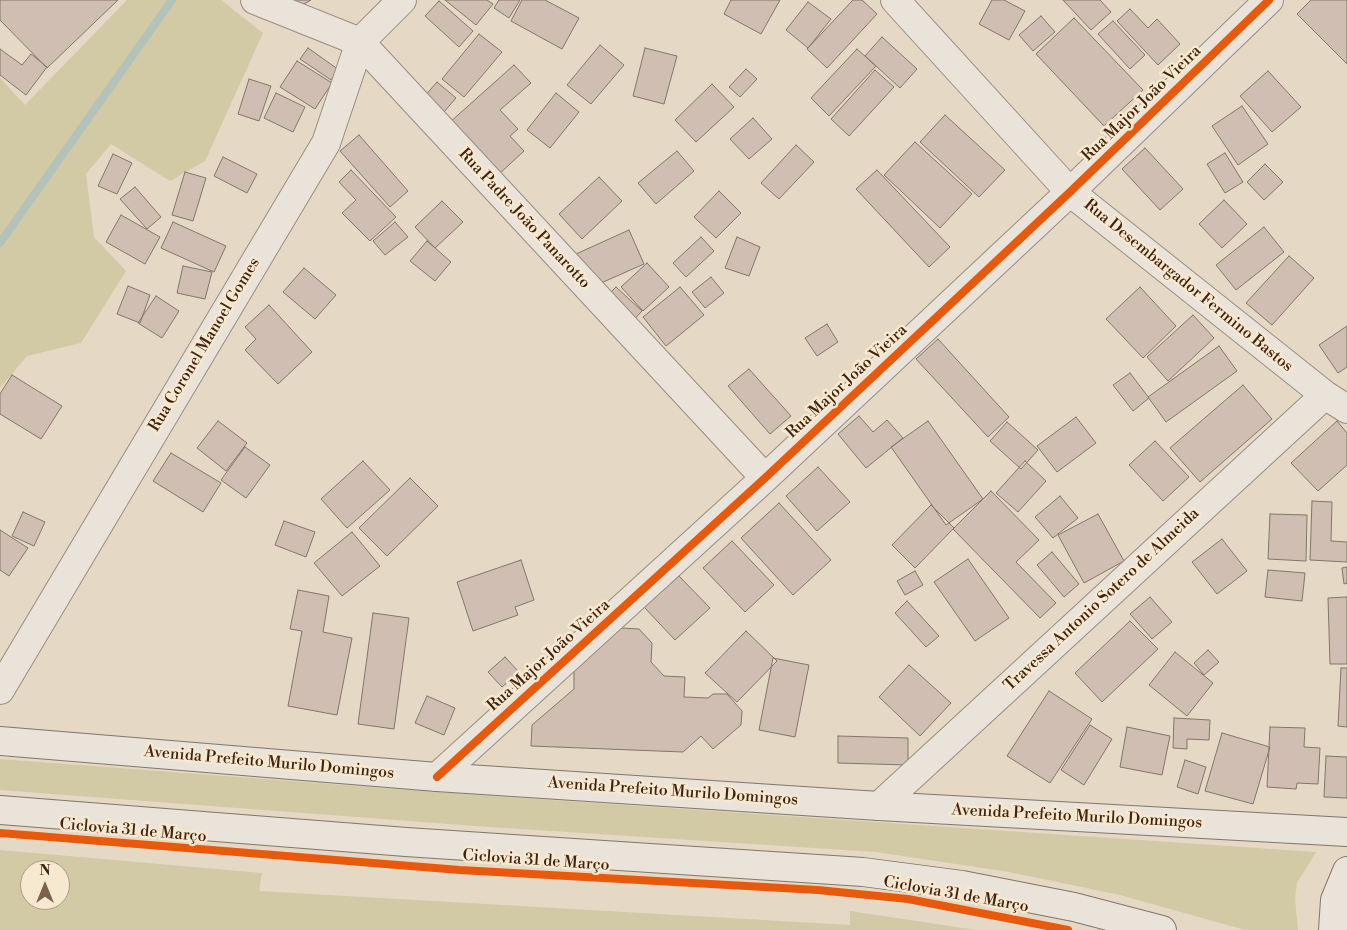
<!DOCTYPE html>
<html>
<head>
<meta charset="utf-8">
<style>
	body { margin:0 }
	#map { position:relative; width:1347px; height:930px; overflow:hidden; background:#e5d8c4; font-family:"Libre Bodoni",serif }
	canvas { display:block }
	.north { position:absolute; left:20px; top:860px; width:50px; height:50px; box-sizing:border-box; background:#f7e8d0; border:1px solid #ae9983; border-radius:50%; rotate:0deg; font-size:14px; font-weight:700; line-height:20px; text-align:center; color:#402210 }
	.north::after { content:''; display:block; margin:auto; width:18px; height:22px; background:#7a624f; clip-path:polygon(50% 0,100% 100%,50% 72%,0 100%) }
</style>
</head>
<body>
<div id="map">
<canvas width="1347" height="930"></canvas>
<div class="north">N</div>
</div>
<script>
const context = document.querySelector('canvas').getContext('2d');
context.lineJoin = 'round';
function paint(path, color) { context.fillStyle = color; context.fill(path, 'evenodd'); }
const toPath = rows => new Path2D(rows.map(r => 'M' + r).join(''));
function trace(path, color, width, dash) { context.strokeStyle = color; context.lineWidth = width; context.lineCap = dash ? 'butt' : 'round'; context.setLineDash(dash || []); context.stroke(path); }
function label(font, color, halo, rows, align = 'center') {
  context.font = font + ' "Libre Bodoni",serif'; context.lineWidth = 5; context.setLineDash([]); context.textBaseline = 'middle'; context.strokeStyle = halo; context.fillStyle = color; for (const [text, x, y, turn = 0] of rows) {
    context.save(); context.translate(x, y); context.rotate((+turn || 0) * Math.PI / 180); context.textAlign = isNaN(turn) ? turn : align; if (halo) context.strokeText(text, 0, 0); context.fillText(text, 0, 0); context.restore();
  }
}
const green = toPath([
	[127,0,221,0,263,33,205,161,170,181,111,144,86,174,94,237,126,271,81,343,27,356,0,388,0,78,25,105],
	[0,759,477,795,1316,852,1297,883,1295,899,1298,930,1245,930,1120,895,1009,872,876,852,475,826,0,790],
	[0,850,262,873,259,891,850,925,850,911,976,930,0,930],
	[30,870,60,870,60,900,30,900]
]);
const stream = toPath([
	[0,243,172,0]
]);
const building = toPath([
	[0,0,118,0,47,68,0,20,0,0],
	[292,0,311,0,297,8,292,0],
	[445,0,487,0,493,4,476,25,445,0],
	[499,0,520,0,509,18,494,8,499,0],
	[522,0,545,0,579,18,562,49,511,21,522,0],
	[731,0,780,0,761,34,724,14,731,0],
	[853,0,862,0,877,14,827,68,807,49,853,0],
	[992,0,1004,0,1025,11,1009,40,979,24,992,0],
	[1063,0,1100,0,1111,12,1091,30,1063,0],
	[1311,0,1347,0,1347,64,1297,14,1311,0],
	[439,1,473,31,459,47,425,16,439,1],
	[808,2,831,19,808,48,786,30,808,2],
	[1130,9,1148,28,1157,19,1180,44,1158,65,1117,21,1130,9],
	[1041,16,1055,32,1033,51,1019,35,1041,16],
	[1074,18,1143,90,1104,126,1036,54,1074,18],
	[1113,21,1145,55,1130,69,1098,34,1113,21],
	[479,34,502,52,464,97,442,79,479,34],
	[882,37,917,69,900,88,865,56,882,37],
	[600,45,624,65,591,104,567,85,600,45],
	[308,48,339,70,331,80,300,59,308,48],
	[645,48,677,56,664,104,633,96,645,48],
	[0,49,22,65,31,54,47,67,26,95,0,75,0,49],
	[857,49,876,66,829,116,811,98,857,49],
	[297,61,332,83,315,109,280,87,297,61],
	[514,65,531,83,500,110,518,129,510,136,524,151,497,176,449,123,514,65],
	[746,69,757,79,740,97,729,87,746,69],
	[875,70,894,87,849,136,831,119,875,70],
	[1268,71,1301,107,1272,132,1240,96,1268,71],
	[249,79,271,86,259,121,238,114,249,79],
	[437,82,456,98,443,113,424,97,437,82],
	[712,84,734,107,696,142,675,120,712,84],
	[276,93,305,107,293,132,264,118,276,93],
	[556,93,579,112,550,148,527,130,556,93],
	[1242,106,1268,144,1238,165,1212,126,1242,106],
	[945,115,1005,170,979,197,920,142,945,115],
	[753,118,772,139,749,159,730,139,753,118],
	[359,135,408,191,390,207,340,151,359,135],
	[915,142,972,194,940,228,884,175,915,142],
	[796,145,814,162,779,199,761,183,796,145],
	[1145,148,1183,189,1160,210,1122,169,1145,148],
	[677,151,694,171,656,204,638,183,677,151],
	[1225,153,1243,182,1225,193,1207,164,1225,153],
	[113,154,132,163,117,194,98,186,113,154],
	[223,157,257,174,247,193,214,176,223,157],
	[1265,164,1283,182,1264,200,1247,182,1265,164],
	[351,170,396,217,370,241,342,213,356,200,339,182,351,170],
	[877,170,950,247,929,267,856,189,877,170],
	[185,172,206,178,193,221,172,215,185,172],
	[599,177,622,201,582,239,559,214,599,177],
	[135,187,161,217,147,229,120,199,135,187],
	[719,191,741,213,716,238,694,217,719,191],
	[1224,200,1247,224,1222,248,1199,224,1224,200],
	[442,201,463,222,435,248,415,227,442,201],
	[121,215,160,237,145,264,106,242,121,215],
	[173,222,226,246,214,272,161,248,173,222],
	[395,222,408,237,385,255,373,241,395,222],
	[1264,227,1284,252,1236,290,1216,265,1264,227],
	[629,230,644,264,592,287,576,254,629,230],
	[701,237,714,251,686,277,673,263,701,237],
	[737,237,760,247,749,276,725,268,737,237],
	[427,241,451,262,435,281,410,261,427,241],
	[1289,256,1314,278,1272,325,1246,303,1289,256],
	[647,263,669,287,643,311,621,287,647,263],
	[183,266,212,272,205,299,177,293,183,266],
	[304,268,336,295,315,319,283,292,304,268],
	[711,277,724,293,705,308,692,292,711,277],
	[128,286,150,295,140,323,117,314,128,286],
	[616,287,642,311,630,324,604,299,616,287],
	[680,287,704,315,666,346,643,317,680,287],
	[1140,287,1176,326,1143,358,1106,319,1140,287],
	[156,296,179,311,162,338,138,323,156,296],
	[269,305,312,352,278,384,245,350,256,339,245,327,269,305],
	[1193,315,1214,338,1168,381,1147,357,1193,315],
	[827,324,838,342,817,356,805,338,827,324],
	[1347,326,1347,367,1338,373,1319,345,1347,326],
	[938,339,1009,417,988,437,916,359,938,339],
	[1219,346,1237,371,1166,422,1148,397,1219,346],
	[749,369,791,416,770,434,728,386,749,369],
	[1130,373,1149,398,1133,411,1113,385,1130,373],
	[12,375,62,406,41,439,0,414,0,394,12,375],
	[1243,385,1272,419,1200,482,1170,448,1243,385],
	[859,416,873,432,887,420,903,438,866,468,838,434,859,416],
	[1076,417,1096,443,1057,472,1037,446,1076,417],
	[218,421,247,443,226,471,197,448,218,421],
	[928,421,983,499,946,525,891,447,928,421],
	[1337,421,1347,433,1347,465,1318,491,1291,463,1337,421],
	[1007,422,1038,450,1021,469,990,441,1007,422],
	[1155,441,1189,477,1163,501,1129,465,1155,441],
	[245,447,270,465,246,498,221,480,245,447],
	[171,453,221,483,203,512,153,481,171,453],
	[363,461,390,490,347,528,321,499,363,461],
	[1025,461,1046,481,1018,512,996,493,1025,461],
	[818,467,850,502,817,531,786,496,818,467],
	[410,478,438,506,387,556,359,528,410,478],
	[991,491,1039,540,1016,562,1056,603,1040,618,953,529,991,491],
	[1060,496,1078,518,1053,538,1035,517,1060,496],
	[1312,501,1332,502,1331,541,1347,542,1347,562,1310,560,1312,501],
	[779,503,831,560,793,595,741,538,779,503],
	[931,505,954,528,915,568,892,545,931,505],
	[23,512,45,522,34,546,12,536,23,512],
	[1098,514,1124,561,1084,583,1058,535,1098,514],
	[1270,514,1307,515,1306,561,1268,559,1270,514],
	[284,521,315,532,306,557,275,545,284,521],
	[0,530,28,548,9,576,0,570,0,530],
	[352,532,380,566,342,596,314,563,352,532],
	[1222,539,1247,571,1217,594,1192,562,1222,539],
	[732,541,774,585,745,612,703,568,732,541],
	[1052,552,1079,584,1064,597,1037,565,1052,552],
	[968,559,1009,618,975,641,934,582,968,559],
	[521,560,534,600,515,607,518,615,473,631,457,582,521,560],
	[1347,567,1347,583,1344,584,1342,568,1347,567],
	[1268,570,1305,573,1302,601,1265,597,1268,570],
	[915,571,923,585,905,595,897,581,915,571],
	[679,576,710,608,675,640,644,607,679,576],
	[298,590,329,596,323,632,352,638,337,715,288,706,302,631,290,629,298,590],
	[1150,597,1172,622,1152,639,1130,614,1150,597],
	[1347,597,1347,664,1330,664,1328,598,1347,597],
	[907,601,939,636,926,647,895,613,907,601],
	[373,613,409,618,394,729,358,724,373,613],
	[1130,621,1158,649,1102,702,1075,673,1130,621],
	[621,628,639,629,652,643,651,662,664,676,685,677,684,697,708,698,713,694,727,694,742,711,741,725,713,749,701,736,683,752,531,746,532,725,574,689,574,669,621,628],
	[746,631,777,661,737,702,705,673,746,631],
	[1208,650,1219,662,1204,675,1194,663,1208,650],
	[1175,652,1213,683,1187,716,1149,685,1175,652],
	[505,657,519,672,502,687,488,672,505,657],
	[773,658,809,665,795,737,759,730,773,658],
	[909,665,951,703,920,736,879,697,909,665],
	[1341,668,1347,668,1347,727,1338,726,1341,668],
	[1049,691,1092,719,1050,783,1007,756,1049,691],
	[427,696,455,708,444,735,415,723,427,696],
	[1174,718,1210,720,1209,740,1187,739,1187,749,1173,748,1174,718],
	[1090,725,1112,739,1084,785,1061,770,1090,725],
	[1127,727,1170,736,1162,775,1120,767,1127,727],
	[1270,727,1305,728,1304,747,1320,748,1318,784,1297,783,1296,789,1267,787,1270,727],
	[1222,733,1270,747,1253,804,1205,791,1222,733],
	[838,736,908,738,908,765,838,763,838,736],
	[1326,756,1347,757,1347,798,1324,797,1326,756],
	[1185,760,1206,767,1198,794,1177,787,1185,760]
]);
const minor = toPath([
	[255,0,360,42,765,478],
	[895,0,1070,192,1325,395,1347,409],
	[0,690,326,143,360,42,402,0],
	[437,777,765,478,1070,192,1269,0],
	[879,806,1325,395]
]);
const secondary = toPath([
	[0,741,437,777,879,806,1347,832],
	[0,810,406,842,863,872,962,885,1074,907,1162,930],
	[1333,930,1335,900,1347,871]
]);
const cycleway = toPath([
	[437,777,765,478,1070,192,1269,0],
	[0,833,460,870,818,890,908,899,1068,930]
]);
const streetNames = [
	["Rua Major João Vieira",1142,104,-44],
	["Rua Padre João Panarotto",524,219,47],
	["Rua Desembargador Fermino Bastos",1188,286,39],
	["Rua Coronel Manoel Gomes",205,345,-59],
	["Rua Major João Vieira",847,382,-43],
	["Travessa Antonio Sotero de Almeida",1102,600,-43],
	["Rua Major João Vieira",549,656,-42],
	["Avenida Prefeito Murilo Domingos",269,763,5],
	["Avenida Prefeito Murilo Domingos",673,792,4],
	["Avenida Prefeito Murilo Domingos",1077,817,3],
	["Ciclovia 31 de Março",133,831,5],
	["Ciclovia 31 de Março",536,861,4],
	["Ciclovia 31 de Março",956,895,10]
];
paint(green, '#d1caa5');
trace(stream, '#b3c2ba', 8);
paint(building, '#d1beb2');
trace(building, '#81766a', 1);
trace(minor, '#9a8e81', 30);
trace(secondary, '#81766a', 30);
trace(minor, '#e9e3d9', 28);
trace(secondary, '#e9e3d9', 28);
trace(cycleway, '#e8590c', 8);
label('16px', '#402210', '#f7e8d0', streetNames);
</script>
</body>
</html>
